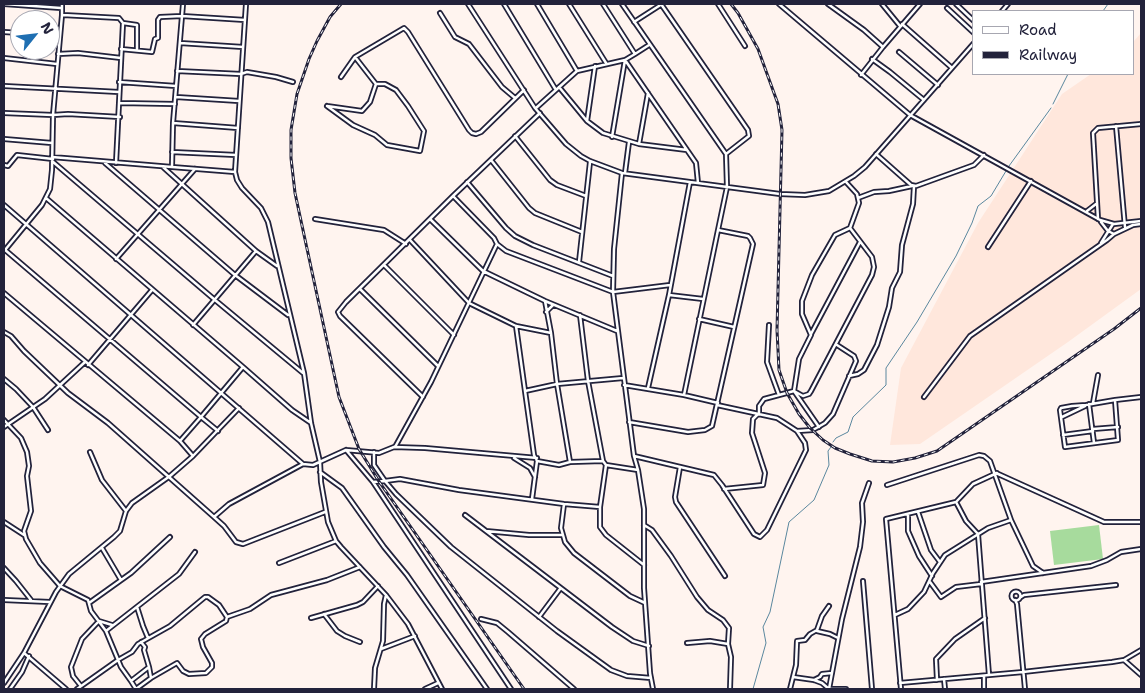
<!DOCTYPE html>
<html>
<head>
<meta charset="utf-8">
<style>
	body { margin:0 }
	#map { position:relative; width:1145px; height:693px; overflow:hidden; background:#fff4ef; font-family:"Shantell Sans",sans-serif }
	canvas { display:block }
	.frame { position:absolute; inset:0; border:5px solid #22223b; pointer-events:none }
	.legend { position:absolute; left:972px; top:10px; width:162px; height:65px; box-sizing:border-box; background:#fff; border:1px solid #a7a7b1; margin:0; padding:6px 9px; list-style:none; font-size:15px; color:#22223b }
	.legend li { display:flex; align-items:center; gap:10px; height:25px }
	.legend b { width:25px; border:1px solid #a7a7b1 }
	.north { position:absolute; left:10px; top:10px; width:50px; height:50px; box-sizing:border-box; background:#fff; border:1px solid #a7a7b1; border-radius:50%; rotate:61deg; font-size:14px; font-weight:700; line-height:20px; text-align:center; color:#22223b }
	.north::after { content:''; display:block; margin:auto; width:18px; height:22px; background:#1f6fb2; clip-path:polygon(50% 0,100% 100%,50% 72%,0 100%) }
</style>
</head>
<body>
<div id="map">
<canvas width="1145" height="693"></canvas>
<div class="frame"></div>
<ul class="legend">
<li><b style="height:6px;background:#fff"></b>Road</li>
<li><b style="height:6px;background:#22223b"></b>Railway</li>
</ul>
<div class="north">N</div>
</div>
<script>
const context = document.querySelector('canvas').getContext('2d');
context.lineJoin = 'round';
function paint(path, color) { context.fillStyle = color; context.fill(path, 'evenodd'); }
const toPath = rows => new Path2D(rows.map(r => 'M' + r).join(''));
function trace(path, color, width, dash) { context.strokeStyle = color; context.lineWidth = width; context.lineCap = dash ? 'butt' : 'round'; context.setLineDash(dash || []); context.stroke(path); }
const built = toPath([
	[1141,33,1141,289,1068,342,920,444,890,445,901,368,978,223,1062,94,1091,74,1134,74,1134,41]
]);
const green = toPath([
	[1099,525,1103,559,1054,565,1050,531]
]);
const stream = toPath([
	[1103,11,1108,4],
	[1053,104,1068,74],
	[1009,166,1051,108],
	[833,442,836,438,848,432,853,417,886,385,886,368,917,322,956,256,972,223,978,206,991,196,1006,171],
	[753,689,766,643,763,627,770,612,789,522,814,500,829,465,828,451,831,447]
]);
const minor = toPath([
	[4,4,61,8],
	[183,4,173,123,172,167,235,172],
	[246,4,235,172,237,180,242,188,261,208,268,222,304,373,311,423,320,462,321,482,328,522,336,541,341,547,386,595,408,624,442,689],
	[468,4,535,108,566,144,581,156,590,161,622,173,780,194,805,195,829,191,854,176,865,167,974,43],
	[504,4,556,90],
	[537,4,577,71],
	[569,4,606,63],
	[603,4,635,54,625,60,612,137],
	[622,4,726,154,727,187,718,230,748,236,750,238,753,244,712,426,705,430,688,432,629,422],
	[661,4,748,130,749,136,726,154],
	[718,4,745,46],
	[779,4,910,115,1100,220,1114,224,1141,221],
	[828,4,864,30,883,47],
	[882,4,900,26],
	[956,4,974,21],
	[947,8,974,33],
	[1002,11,1008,4],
	[440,13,455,37,469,44,502,87,515,98],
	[63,15,119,18,123,23,116,163],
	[634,22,662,4],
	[123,23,137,25,137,49],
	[902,24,952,68],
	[4,32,20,33],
	[50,35,60,36],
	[180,43,243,47],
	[121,49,152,52,155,39,158,38,158,20,160,17,182,16,245,20],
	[899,52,938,85],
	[58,54,78,53,121,58],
	[635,54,649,45],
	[4,58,57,64],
	[872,59,890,72,924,100],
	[177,71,241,74,247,72,276,77,293,82],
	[861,75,883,47,920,4],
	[341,77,355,57,404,28,408,32,469,130,472,133,476,134,481,132,524,90],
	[119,82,176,86],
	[4,86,119,92],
	[559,87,587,121,603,133,639,144,687,150],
	[176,97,239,101],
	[120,103,175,104],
	[327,106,353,125,375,135,387,145,420,151,424,131,408,106,396,90,385,84,376,84,355,57],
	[327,106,362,111,370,102,376,84],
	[536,108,577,71,625,60,696,163,698,183],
	[4,113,53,115,68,114,120,117],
	[587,121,595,66],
	[173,123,238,128],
	[1116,126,1125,227],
	[515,136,550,180,557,185,586,196],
	[4,139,52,143],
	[639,144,648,93],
	[172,152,236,155],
	[876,154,911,185,916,186,974,165,984,155],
	[52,157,172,167],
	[491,160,529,208,535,213,582,232],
	[52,161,215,300,303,373],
	[105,163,235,275,288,315],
	[4,165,8,166,17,155,53,159],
	[163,167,256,251,277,266],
	[622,173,614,249,613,292,634,456,638,470,644,509,644,588,650,673,653,689],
	[625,173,629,142],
	[467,182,506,228,515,236,533,245,613,276],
	[46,198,243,367],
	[858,198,874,192,889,191,912,186],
	[4,205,303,464,313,465,346,450,379,453,394,447,425,448,537,458],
	[1087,211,1096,204],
	[315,219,384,230,406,244],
	[430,219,483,271,545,301,617,331],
	[1098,219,1093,133,1098,128,1141,124],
	[1101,222,1108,231,1114,234],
	[410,240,469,303,516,326,551,333,557,384,570,462,603,461,606,465,638,470],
	[1101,243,1113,224],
	[497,244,506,251,613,292,670,285],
	[988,247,1031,181],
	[4,249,201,417,180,441],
	[5,250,42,205,50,189,52,170,53,115,62,15,62,4],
	[116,259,195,169],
	[579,262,590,162],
	[384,265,454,335],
	[360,289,438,366],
	[4,293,180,441,193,456],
	[669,295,703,299],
	[545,301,551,333],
	[546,312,553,305],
	[580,315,588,381,603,461],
	[699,319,734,327],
	[193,325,256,251],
	[769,325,767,362,779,395],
	[516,326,525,391,557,384,623,378],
	[4,332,11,336,24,351,68,393,108,423,214,517,229,504,303,464],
	[811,334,860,242],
	[88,365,152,290],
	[849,376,858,374,864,370,877,345,889,307,892,288,900,272,902,245,913,204,914,186],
	[4,379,16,389,33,407,48,430],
	[624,385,684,395,718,230],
	[648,388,669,295,690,182],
	[525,391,534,455,537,461,559,465,570,462],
	[794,391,803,396,809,394,811,391,872,275,874,267,872,257,850,228,859,203,857,194,846,182],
	[684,395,718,403],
	[423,397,340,316,338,312,346,302,453,196,540,113],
	[924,397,970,336,1107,240,1114,234,1133,225,1141,224],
	[1115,400,1118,440,1065,447,1060,410,1061,408,1072,406,1086,405,1115,400,1141,397],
	[1093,403,1098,375],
	[1089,404,1094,443],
	[717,405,777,418,797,431,813,430,825,423,833,414,856,361,854,356,837,345],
	[1062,417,1085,406],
	[4,420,21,438,27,452,29,466,27,476,31,511,24,531,26,539,40,563,60,586,88,600,91,611,106,631,121,667,131,681],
	[4,427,45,399,85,362],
	[819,427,794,391,799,359,811,335,802,314,802,301,812,275,835,235,850,228],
	[1093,429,1118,427],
	[218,431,201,417,243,367,292,410,311,423],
	[1063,435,1093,431],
	[395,447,431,382,497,244,494,238,453,196],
	[346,450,373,482,511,689],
	[90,452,102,480,126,511],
	[634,456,714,475,722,485,754,534,760,537,767,530,806,450,805,443,797,431],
	[514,458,530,468,535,477],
	[606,465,600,507,600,527,606,535,644,565],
	[680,467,675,497,676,502,725,576],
	[320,472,342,488,347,495,384,547,407,575,487,689],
	[996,473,1104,522,1141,522],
	[373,482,385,481,374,465,374,452],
	[887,485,979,455,984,456,990,461,1011,520,1033,566,1043,573],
	[724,489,763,485,765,473,752,433,753,419,759,413,759,406,764,399,794,391],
	[532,499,537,461],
	[956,502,966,521,978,534,989,675],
	[600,507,564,504,459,490,400,479,385,481,396,494,451,547,557,631,611,670,627,676,651,678],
	[918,512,931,550,940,562],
	[908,514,908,531,919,556,932,576],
	[465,515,486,531,529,535,563,535,561,528,564,504],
	[214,517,224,526,236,542,243,544,325,512],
	[4,522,24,535],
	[644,525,652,530,671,556,697,597,708,610,723,620,729,628,728,644,731,657,730,689],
	[486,531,612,627,633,641,649,646],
	[563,535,565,542,574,553,630,596,645,603],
	[102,548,121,580],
	[279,563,336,541],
	[4,568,16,581,31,600],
	[863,581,872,689],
	[930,582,941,597,956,587,981,584],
	[981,582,1091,566,1107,560,1121,552,1141,549],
	'1011.5 596a4.5 4.5 0 1 1 9 0a4.5 4.5 0 1 1-9 0Z',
	[1021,597,1024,595,1116,585],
	[4,600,50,602],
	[1015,600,1017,604,1025,689],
	[89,603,131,573,170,537],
	[137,607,143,626,148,638],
	[324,614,337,631,345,636,360,642],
	[895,615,908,609,924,592,933,573,945,555,988,528,1011,520],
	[539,617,560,589],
	[311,618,357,605,363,602,378,586],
	[481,619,497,623,508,632,574,689],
	[106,631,179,574,195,552],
	[817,631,830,634,838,638],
	[141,642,145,647,144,650,149,667,131,681,136,689,151,678,149,667],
	[687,643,710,641,728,644],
	[381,649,415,636],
	[24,653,66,689],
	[1124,660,1141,675],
	[984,676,984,689],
	[793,677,814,680,822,683,829,689,846,689],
	[151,678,177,663,183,671,189,674,206,673,212,667,212,663,203,647,201,639,205,634,226,621,227,617,250,609,271,595,327,580,360,567],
	[944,679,945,689],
	[814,680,820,677,822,674,832,673],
	[937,680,936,659,955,639,985,618],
	[4,683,24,653,56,592,69,574,114,537,120,531,126,511,132,503,170,476,193,456,239,408],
	[900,683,1023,672,1112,662,1124,660,1141,650],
	[81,686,73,676,71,667,82,639,99,621,112,625],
	[10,689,22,672,29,656],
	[77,689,118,660,132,652,138,644,170,626,205,597,208,597,219,605,227,617],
	[374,689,375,668,383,641,384,604,386,595],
	[425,689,438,683],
	[790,689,796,665,797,641,805,640,810,634,817,630,822,616,829,606],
	[829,689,842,619,860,547,863,522,862,503,869,483],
	[901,689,886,519,956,502,973,484,997,473]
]);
const rail = toPath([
	[341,4,330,17,317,41,309,59,297,94,291,130,291,158,295,193,339,397,359,449,378,480,524,689],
	[731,4,738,13,758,49,778,104,782,130,777,330,779,370,787,393,799,414,810,428,823,440,835,448,850,454,872,461,893,462,915,458,937,451,1114,329,1141,308]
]);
paint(built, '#ffe7dc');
paint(green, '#a7db9d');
trace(stream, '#5a879e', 1);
trace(minor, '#22223b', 6);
trace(minor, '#fff', 2.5);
trace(rail, '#22223b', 3);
trace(rail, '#fff', 1, [4]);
</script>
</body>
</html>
